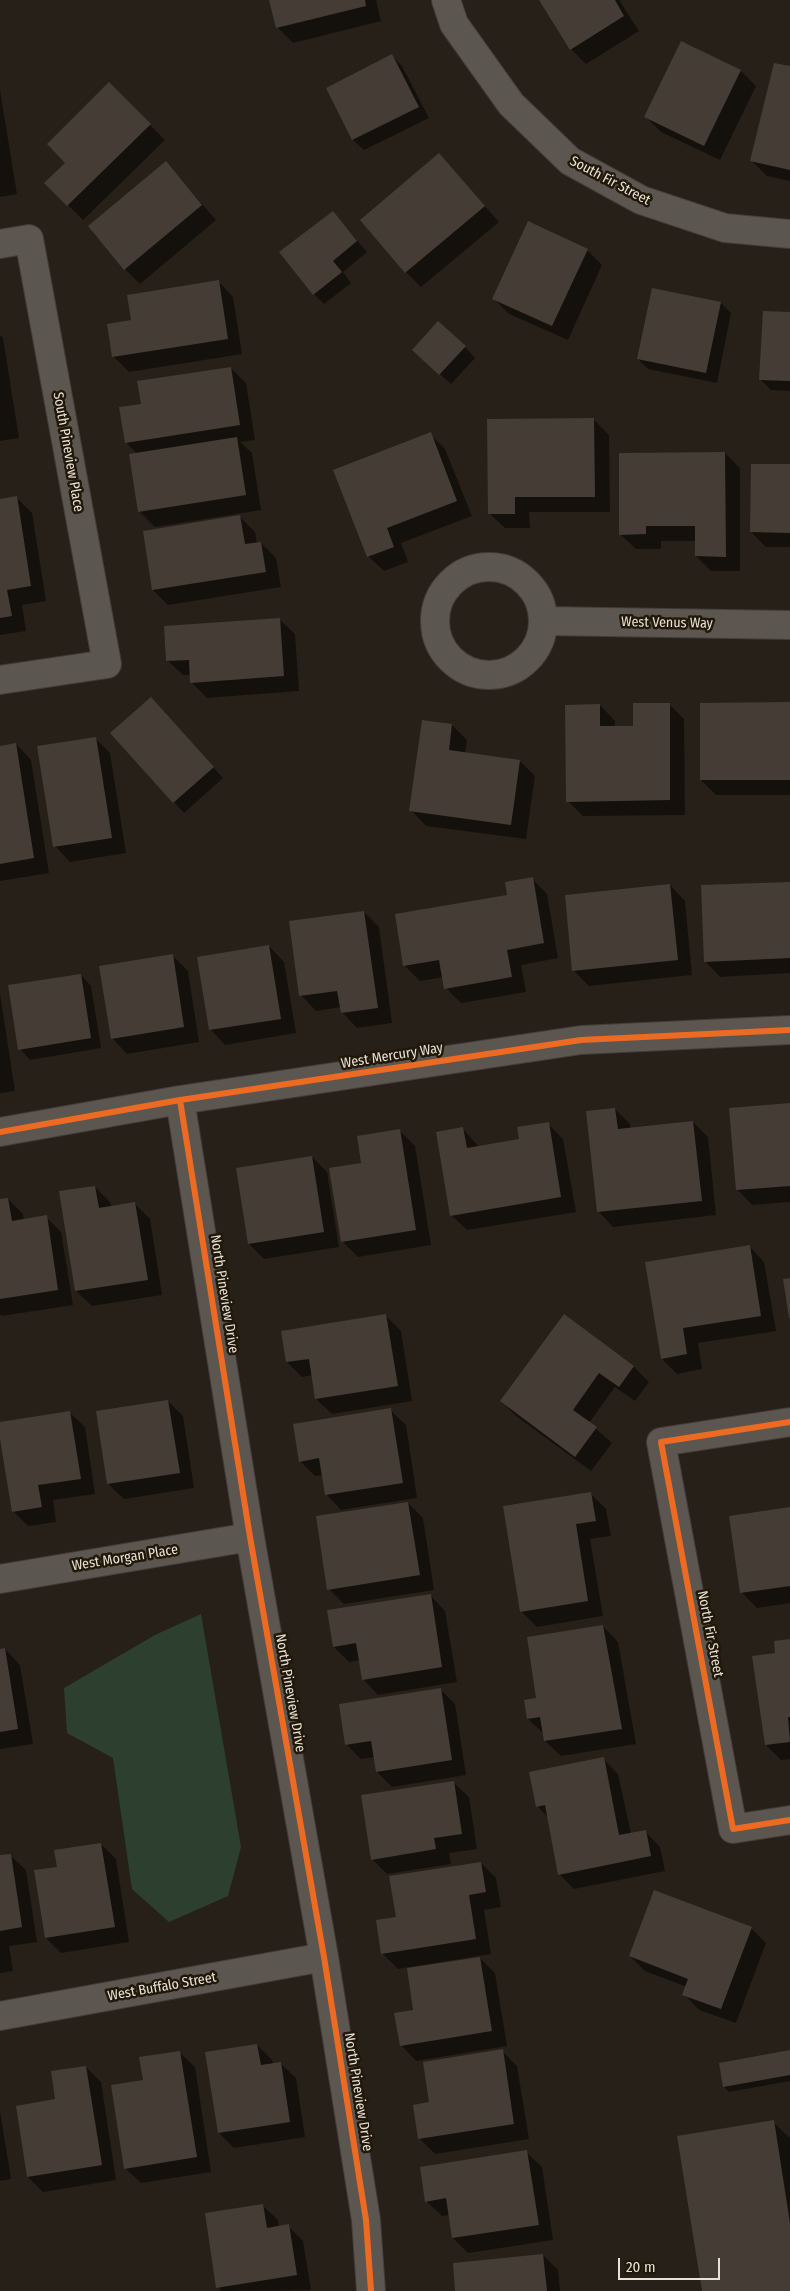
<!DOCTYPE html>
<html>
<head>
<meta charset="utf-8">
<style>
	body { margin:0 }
	#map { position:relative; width:790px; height:2291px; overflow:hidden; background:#262018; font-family:"Fira Sans Condensed",sans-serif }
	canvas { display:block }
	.scale { position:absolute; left:618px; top:2258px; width:102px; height:22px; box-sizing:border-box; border:2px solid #e8e1d7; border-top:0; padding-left:6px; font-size:15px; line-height:18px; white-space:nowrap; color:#e8e1d7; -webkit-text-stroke:4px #221809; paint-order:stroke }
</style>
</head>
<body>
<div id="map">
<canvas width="790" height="2291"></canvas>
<div class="scale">20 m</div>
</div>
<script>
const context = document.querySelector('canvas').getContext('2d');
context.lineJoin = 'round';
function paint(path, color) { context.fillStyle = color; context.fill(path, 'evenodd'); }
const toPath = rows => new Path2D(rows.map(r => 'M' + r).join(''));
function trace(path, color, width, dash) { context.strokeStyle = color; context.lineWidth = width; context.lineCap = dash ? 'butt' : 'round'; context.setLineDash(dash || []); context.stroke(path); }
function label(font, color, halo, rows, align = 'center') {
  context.font = font + ' "Fira Sans Condensed",sans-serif'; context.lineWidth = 5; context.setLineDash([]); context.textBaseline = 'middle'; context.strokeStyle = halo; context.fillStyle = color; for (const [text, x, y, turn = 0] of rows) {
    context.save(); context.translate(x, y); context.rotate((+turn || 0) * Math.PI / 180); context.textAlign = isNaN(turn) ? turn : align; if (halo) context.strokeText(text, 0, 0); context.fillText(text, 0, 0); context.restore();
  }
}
const green = toPath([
	[201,1614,241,1847,228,1896,169,1922,132,1889,113,1758,67,1733,64,1688,155,1635]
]);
const shadow = toPath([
	[271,0,376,0,381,21,293,43,277,27],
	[540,0,619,0,639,31,586,64,571,49],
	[682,43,741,71,756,86,720,160,661,132,646,117],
	[392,56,402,66,429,118,364,150,353,140,327,88],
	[790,67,790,181,767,176,752,161],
	[109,84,165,140,83,220,46,183,67,163],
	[0,90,17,194,0,197],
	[439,155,499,222,421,287,406,272],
	[166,163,216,220,140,284,125,269],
	[333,213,367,252,343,272,351,283,324,304,314,294],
	[587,250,602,265,568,340,509,314,493,298],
	[218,281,233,297,242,354,129,372,113,356,133,321],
	[721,303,731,313,717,383,648,369,638,359],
	[790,314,790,391,771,390,760,379],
	[0,335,3,338,19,438,0,441],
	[465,347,475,358,451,384,424,360],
	[231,368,246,383,255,440,240,442,252,453,261,510,155,527,139,511,137,454,126,442,142,405],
	[594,420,609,435,610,512,529,512,530,528,505,528,489,513],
	[430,434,445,449,472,516,401,543,408,562,384,571,368,556],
	[725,453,740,468,740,571,711,571,696,556,696,541,661,541,661,549,636,549,620,534],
	[790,465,790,547,766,547,751,532],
	[17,498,32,513,46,601,22,605,26,631,0,635,0,500],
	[240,517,255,532,257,544,261,543,276,558,281,587,168,605,153,590],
	[279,619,295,634,299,691,207,698,191,682,191,675,183,675,167,660],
	[151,698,223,778,184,813,174,802],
	[669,704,684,719,685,815,583,816,568,801,600,705,615,721,615,727,635,727],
	[790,704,790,795,716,795,701,780],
	[452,725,467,740,465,753,520,761,535,776,526,839,426,826,411,810],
	[95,738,110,753,126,853,70,862,55,846],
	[16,744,31,760,49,873,0,881,0,747],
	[532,879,547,894,558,958,521,965,526,992,461,1003,446,988,444,977,420,981,405,966],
	[790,883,790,973,720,977,705,961],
	[670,885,685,901,692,975,589,986,574,971],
	[364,912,379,927,392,1023,357,1028,342,1012,341,1007,316,1011,301,995],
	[269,946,284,962,296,1033,225,1045,210,1029],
	[172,955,188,971,199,1042,127,1054,112,1038],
	[81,975,91,986,101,1048,30,1060,20,1049],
	[0,994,15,1091,0,1093],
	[790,1105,790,1202,752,1205,737,1189],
	[615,1109,630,1124,631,1129,693,1122,708,1137,716,1215,613,1227,598,1211],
	[548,1124,563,1139,576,1212,467,1230,451,1215,463,1129,479,1147,521,1140],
	[400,1131,415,1146,431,1245,358,1257,342,1241],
	[312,1157,327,1172,339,1247,264,1259,249,1244],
	[95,1187,110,1202,111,1208,135,1204,150,1219,162,1295,92,1306,76,1291],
	[8,1199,23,1214,24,1220,46,1217,61,1232,73,1305,2,1316,0,1314,0,1200],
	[749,1246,764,1262,776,1331,698,1343,702,1369,677,1374,662,1359,647,1263],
	[386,1316,401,1331,412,1401,332,1414,316,1399,313,1375,302,1377,287,1362],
	[564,1316,634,1367,649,1382,635,1401,615,1387,589,1423,612,1443,591,1471,516,1416,501,1401],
	[168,1401,183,1416,194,1488,124,1499,108,1484,97,1412],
	[390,1410,406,1425,417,1498,341,1510,326,1494,323,1475,315,1476,300,1461],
	[69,1412,85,1427,95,1494,53,1500,56,1522,28,1526,13,1511,0,1423],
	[591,1494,606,1509,611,1536,590,1539,603,1616,537,1627,522,1612],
	[408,1503,423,1518,434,1590,344,1604,329,1589],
	[790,1508,790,1603,757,1608,741,1592],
	[430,1595,445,1611,457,1682,378,1695,363,1679,360,1660,349,1662,334,1647],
	[603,1626,618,1642,636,1744,561,1756,545,1741,544,1734,528,1719,538,1699],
	[790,1640,790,1759,781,1760,766,1745,776,1654],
	[5,1649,20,1665,33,1744,0,1749,0,1650],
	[440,1689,455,1704,466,1775,392,1787,377,1772,375,1757,361,1759,346,1744],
	[603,1759,618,1774,631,1834,645,1831,660,1847,665,1871,574,1889,559,1874,548,1817,537,1806],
	[453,1782,469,1797,477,1849,449,1853,451,1864,387,1874,372,1859],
	[101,1844,116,1859,129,1942,61,1953,46,1938,36,1871,58,1868],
	[10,1855,26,1870,37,1942,9,1946,13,1971,0,1973,0,1857],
	[481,1863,496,1878,501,1907,484,1910,491,1954,398,1969,382,1953,397,1918],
	[751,1928,766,1943,736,2023,699,2010,684,1994,687,1987,645,1971,630,1956],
	[480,1958,495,1973,507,2046,416,2061,401,2045,415,2011],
	[257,2045,272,2060,273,2064,280,2063,296,2078,305,2137,234,2148,219,2133],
	[502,2051,517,2066,529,2139,435,2154,419,2138,430,2103],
	[179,2052,195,2067,211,2172,141,2183,125,2168,144,2081],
	[790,2052,790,2081,729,2092,724,2087],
	[86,2067,101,2082,116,2180,43,2192,28,2177,56,2100],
	[0,2111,11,2179,0,2181],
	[773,2122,790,2138,790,2291,703,2291],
	[526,2152,542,2167,553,2240,468,2253,453,2238,450,2215,442,2216,426,2201],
	[262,2205,278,2220,279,2227,288,2226,303,2241,311,2290,221,2291,218,2287],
	[543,2255,558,2270,560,2291,456,2291]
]);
const building = toPath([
	[269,0,365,0,366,6,276,28],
	[539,0,615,0,624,16,570,50],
	[681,41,741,70,704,146,644,117],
	[392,54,419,107,352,140,326,88],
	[774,63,790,66,790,170,750,161],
	[109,82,151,124,67,206,44,183,65,163,47,144],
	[439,153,485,206,405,273,360,220],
	[166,161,202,205,124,270,88,226],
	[333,211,357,241,333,261,342,272,313,295,279,252],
	[528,221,588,249,552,326,492,299],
	[219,280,228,339,112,357,107,324,131,320,127,295],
	[652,288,721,302,706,373,637,359],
	[763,311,790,312,790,381,759,380],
	[438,321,466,346,439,375,412,350],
	[231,367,240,425,125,443,119,407,141,404,137,381],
	[594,418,595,497,515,497,515,514,488,514,487,419],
	[431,432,457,501,387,528,394,547,367,557,333,470],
	[237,437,246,495,138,512,129,454],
	[725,452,726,557,695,556,695,526,646,526,646,534,619,535,619,453],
	[751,464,790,464,790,533,750,532],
	[17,496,31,586,7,590,12,616,0,618,0,499],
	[240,515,245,544,261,542,266,572,152,590,143,531],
	[280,618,284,676,190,683,189,660,166,661,164,626],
	[151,697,214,767,173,803,110,733],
	[790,702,790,780,700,780,700,703],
	[633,703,670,703,670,800,566,802,565,705,600,704,600,726,633,726],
	[422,720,452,724,449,750,520,760,511,825,409,811],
	[96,737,112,838,53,847,37,746],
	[16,743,34,858,0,864,0,746],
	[533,877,544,943,507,950,512,977,444,989,439,960,403,966,395,914,507,895,505,882],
	[790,882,790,958,704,962,701,885],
	[670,884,678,960,572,971,565,895],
	[364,911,378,1008,341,1013,337,991,299,996,289,921],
	[269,945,281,1019,209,1030,197,957],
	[173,954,184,1027,111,1039,99,966],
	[81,974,91,1038,18,1050,8,985],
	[790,1103,790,1186,736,1190,729,1108],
	[615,1108,618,1129,693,1121,702,1201,597,1212,586,1111],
	[549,1122,561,1197,450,1216,436,1132,463,1127,467,1148,519,1139,517,1127],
	[400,1129,416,1230,341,1242,329,1168,361,1163,357,1136],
	[312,1156,324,1232,248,1244,236,1168],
	[95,1186,99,1208,135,1202,148,1280,75,1291,59,1191],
	[8,1198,12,1221,47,1215,58,1290,0,1299,0,1199],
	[750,1245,761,1316,683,1328,687,1354,661,1359,645,1262],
	[790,1278,790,1318,789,1318,783,1279],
	[386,1314,398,1386,315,1399,309,1359,286,1362,281,1331],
	[564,1314,634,1366,619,1387,599,1373,573,1410,597,1427,575,1457,500,1401],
	[168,1400,180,1473,107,1484,96,1411],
	[391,1408,403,1483,325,1495,319,1458,299,1462,293,1424],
	[70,1411,81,1479,38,1485,42,1507,12,1512,0,1439,0,1422],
	[591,1492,596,1521,576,1524,588,1601,520,1612,503,1506],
	[408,1502,420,1575,327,1590,316,1516],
	[790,1507,790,1586,740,1593,729,1516],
	[431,1594,442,1667,362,1680,356,1643,333,1647,327,1610],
	[603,1625,622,1729,544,1741,540,1717,527,1719,524,1700,536,1698,527,1637],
	[790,1639,790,1717,788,1717,790,1742,765,1745,752,1656,775,1653,774,1641],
	[5,1648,18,1729,0,1732,0,1649],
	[441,1688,452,1760,376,1772,371,1741,345,1745,339,1704],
	[604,1757,619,1835,646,1830,651,1856,558,1875,545,1805,536,1807,529,1772],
	[454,1781,462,1834,434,1838,436,1849,371,1860,361,1795],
	[101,1843,115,1927,45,1938,34,1870,57,1867,54,1850],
	[11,1854,22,1927,0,1931,0,1855],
	[481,1862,486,1892,469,1895,476,1939,381,1954,376,1920,396,1917,389,1876],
	[654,1890,752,1927,721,2009,682,1995,688,1979,629,1956],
	[480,1957,492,2031,400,2046,394,2013,413,2010,407,1968],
	[257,2044,261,2065,281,2062,290,2122,218,2133,205,2052],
	[503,2049,514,2124,418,2139,413,2105,429,2102,423,2062],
	[790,2050,790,2075,723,2087,719,2063],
	[180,2051,197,2157,124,2169,111,2085,143,2080,139,2057],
	[86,2066,102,2165,27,2177,16,2106,55,2099,51,2071],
	[774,2120,790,2223,790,2291,702,2291,677,2136],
	[527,2150,539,2225,452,2238,446,2198,425,2202,420,2167],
	[263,2204,267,2228,289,2224,297,2275,216,2288,205,2213],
	[543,2254,547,2291,455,2291,453,2263]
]);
const minor = toPath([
	[446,0,454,24,511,104,570,161,641,200,725,228,790,234],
	[0,244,29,239,107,664,0,680],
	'435 621a54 54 0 1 1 108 0a54 54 0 1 1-108 0Z',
	[544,621,790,625],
	[180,1100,250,1537,324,1957,366,2220,371,2291],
	[0,1132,180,1100,581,1040,790,1030],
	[790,1422,661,1442,733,1829,790,1820],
	[0,1579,250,1537],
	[0,2016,324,1957]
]);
const cycleway = toPath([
	[180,1100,250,1537,324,1957,366,2220,371,2291],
	[0,1132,180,1100,581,1040,790,1030],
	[790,1422,661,1442,733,1829,790,1820]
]);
const streetNames = [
	["South Fir Street",610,181,28],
	["South Pineview Place",68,452,80],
	["West Venus Way",667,623,1],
	["West Mercury Way",392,1056,-9],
	["North Pineview Drive",224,1294,81],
	["West Morgan Place",125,1558,-9],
	["North Fir Street",710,1634,79],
	["North Pineview Drive",290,1693,80],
	["West Buffalo Street",162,1987,-10],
	["North Pineview Drive",358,2092,81]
];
paint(green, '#2d402f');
paint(shadow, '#0007');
paint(building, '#453d35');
trace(minor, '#423d37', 30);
trace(minor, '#5c5650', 28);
trace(cycleway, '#ed6a23', 6);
label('14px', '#e8e1d7', '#221809', streetNames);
</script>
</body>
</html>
